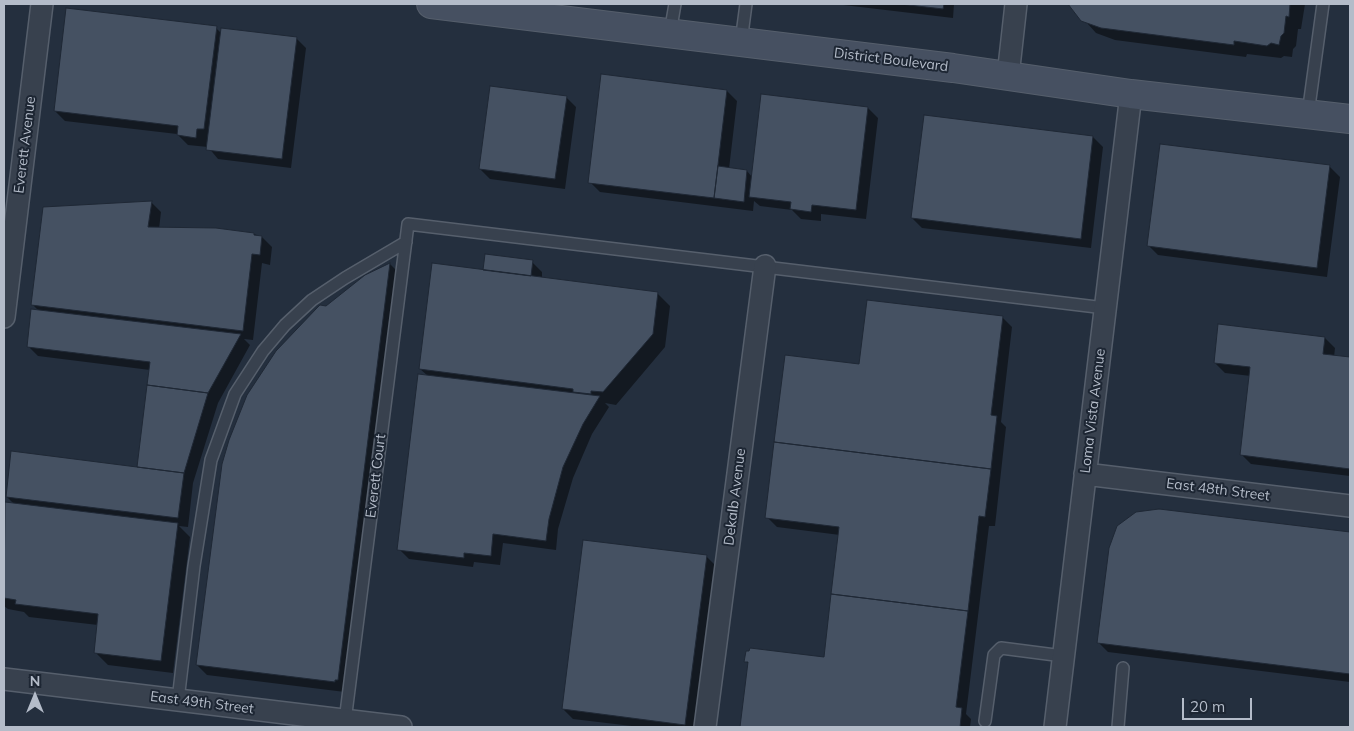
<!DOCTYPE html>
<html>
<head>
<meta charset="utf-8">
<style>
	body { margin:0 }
	#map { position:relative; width:1354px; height:731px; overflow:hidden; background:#242f3e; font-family:Mulish,sans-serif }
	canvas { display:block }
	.frame { position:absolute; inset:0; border:5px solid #b4bcc9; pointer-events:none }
	.north { position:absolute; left:10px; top:671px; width:50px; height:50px; -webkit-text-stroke:4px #1d2633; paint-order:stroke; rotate:0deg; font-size:14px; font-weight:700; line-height:20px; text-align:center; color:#b4bcc9 }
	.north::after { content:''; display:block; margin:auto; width:18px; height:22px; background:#b4bcc9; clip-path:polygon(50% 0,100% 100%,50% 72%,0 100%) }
	.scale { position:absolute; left:1182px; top:698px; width:70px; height:22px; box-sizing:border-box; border:2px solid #b4bcc9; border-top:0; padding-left:6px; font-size:15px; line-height:18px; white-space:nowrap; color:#b4bcc9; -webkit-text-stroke:4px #1d2633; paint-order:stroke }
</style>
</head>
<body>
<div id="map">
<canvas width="1354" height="731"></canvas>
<div class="frame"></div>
<div class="north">N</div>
<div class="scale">20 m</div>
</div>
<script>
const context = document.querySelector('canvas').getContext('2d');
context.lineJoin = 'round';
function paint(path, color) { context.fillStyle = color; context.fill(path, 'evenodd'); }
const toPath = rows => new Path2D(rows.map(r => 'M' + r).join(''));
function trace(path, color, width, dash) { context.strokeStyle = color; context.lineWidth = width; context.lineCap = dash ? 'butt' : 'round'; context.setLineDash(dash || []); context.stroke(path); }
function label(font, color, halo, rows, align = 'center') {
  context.font = font + ' Mulish,sans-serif'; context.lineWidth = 4; context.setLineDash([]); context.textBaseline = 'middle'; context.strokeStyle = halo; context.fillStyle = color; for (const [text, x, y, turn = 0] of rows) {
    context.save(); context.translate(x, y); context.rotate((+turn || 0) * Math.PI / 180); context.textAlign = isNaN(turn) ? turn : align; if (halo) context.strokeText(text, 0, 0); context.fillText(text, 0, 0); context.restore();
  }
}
const shadow = toPath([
	[835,4,954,4,953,18],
	[1070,4,1305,4,1301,29,1298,29,1296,46,1293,49,1292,57,1284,56,1281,58,1247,54,1246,57,1115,40,1096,33],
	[216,28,221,33,296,38,306,48,291,168,218,159,208,147,188,145,177,134,65,121,55,111],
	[603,76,727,91,737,101,729,169,747,171,752,177,868,108,878,118,866,219,821,214,821,221,801,219,792,210,760,206,754,201,753,211,600,192,590,182],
	[566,97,576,107,565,189,490,179,480,169],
	[1093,137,1103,147,1091,248,922,228,912,218],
	[1161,145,1330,167,1340,177,1327,277,1158,255,1148,245],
	[151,202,161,212,159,229,254,234,262,237,272,247,270,265,262,263,253,340,244,339,250,345,218,403,193,483,188,527,179,526,190,537,173,673,108,665,95,652,98,625,29,617,24,612,8,609,4,606,4,522,6,503,15,505,7,497,138,468,150,370,38,356,28,346,39,311,33,305],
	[532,262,542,272,542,278,657,293,670,306,665,347,616,405,605,403,609,407,592,434,573,478,558,529,556,550,503,543,500,565,474,562,473,567,409,559,399,549,428,376,420,369,484,271],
	[390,264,400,274,345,692,207,675,197,665,326,307,365,276],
	[1002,317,1012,327,1001,422,1006,427,995,526,989,526,966,714,971,719,970,727,741,727,749,665,746,661,825,659,840,535,777,527,767,517,860,366],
	[1325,338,1335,348,1334,357,1350,359,1350,476,1251,464,1241,454,1251,376,1225,373,1215,363],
	[1159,510,1350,533,1350,682,1108,652,1098,642],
	[706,556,716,566,696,727,640,727,573,719,563,709]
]);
const building = toPath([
	[900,4,944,4,943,9,900,4],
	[1068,4,1290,4,1289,17,1286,16,1284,33,1281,36,1279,45,1271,43,1267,46,1234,41,1234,45,1101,28,1081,21,1068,4],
	[66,8,217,26,204,129,197,129,196,138,177,135,178,126,54,111,66,8],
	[221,28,297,37,282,159,206,150,221,28],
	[601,74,727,90,714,198,588,183,601,74],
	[490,86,567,96,555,179,479,169,490,86],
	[761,94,868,107,856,210,812,205,811,212,790,209,791,202,749,197,761,94],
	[924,115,1093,136,1081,239,911,218,924,115],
	[1160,144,1330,165,1317,268,1147,246,1160,144],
	[718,166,747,170,744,202,714,198,718,166],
	[152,201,148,227,216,228,254,233,254,235,262,236,260,255,252,254,243,331,31,305,43,207,152,201],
	[485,254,533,260,531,276,483,270,485,254],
	[390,263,338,680,335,680,335,682,196,665,222,464,229,440,247,395,276,351,316,309,320,305,326,306,365,275,390,263],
	[432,263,658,292,653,334,603,392,591,391,591,394,573,392,573,389,419,369,432,263],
	[867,300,1003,316,991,415,997,416,991,469,774,442,785,355,859,364,867,300],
	[31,309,241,334,208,393,147,385,150,362,27,347,31,309],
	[1218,324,1325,337,1323,354,1350,357,1350,469,1240,455,1250,367,1214,363,1218,324],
	[418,374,600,396,583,424,563,467,549,519,546,541,493,534,491,556,464,553,464,558,397,550,418,374],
	[147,385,208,393,184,473,137,467,147,385],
	[774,442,991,469,985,517,979,516,968,611,831,594,839,527,765,518,774,442],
	[11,451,184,473,178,518,6,497,11,451],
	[5,502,178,523,161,661,94,653,98,614,15,604,16,600,4,598,5,502],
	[1159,509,1350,532,1350,674,1097,643,1109,548,1117,526,1136,512,1159,509],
	[583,540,707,555,685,725,562,709,583,540],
	[831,594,968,611,956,707,962,708,960,727,740,727,748,662,744,662,746,651,749,651,750,648,824,657,831,594]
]);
const service = toPath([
	[670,33,675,4],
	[741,42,746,4],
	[1308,114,1323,4],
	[178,700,194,566,211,460,235,394,263,351,285,325,312,300,345,278,406,242],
	[345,721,408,224,1105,308],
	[985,721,994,655,1001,648,1063,656],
	[1118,727,1123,668]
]);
const minor = toPath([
	[1008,76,1016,4],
	[4,317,42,4],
	[1085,474,1350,506],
	[4,679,401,727],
	[705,727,765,266],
	[1055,727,1131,94]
]);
const secondary = toPath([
	[431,4,953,68,1131,94,1350,119]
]);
const streetNames = [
	["District Boulevard",891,60,7],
	["Everett Avenue",25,145,-83],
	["Loma Vista Avenue",1093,411,-83],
	["Everett Court",376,476,-83],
	["East 48th Street",1218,490,7],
	["Dekalb Avenue",735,497,-83],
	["East 49th Street",202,703,7]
];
paint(shadow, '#0007');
paint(building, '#455162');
trace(building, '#1f2835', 1);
trace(service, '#565f6c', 14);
trace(minor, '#565f6c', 24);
trace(secondary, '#565f6c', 30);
trace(service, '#38414e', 11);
trace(minor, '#38414e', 21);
trace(secondary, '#465061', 28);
label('14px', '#b4bcc9', '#1d2633', streetNames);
</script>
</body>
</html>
